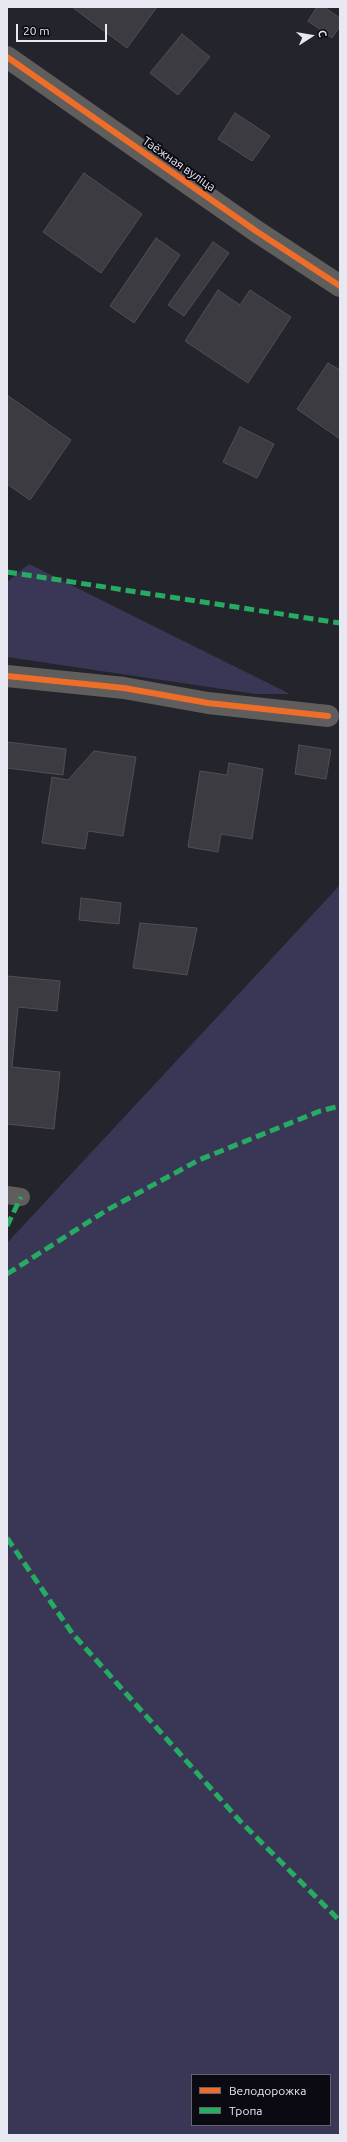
<!DOCTYPE html>
<html>
<head>
<meta charset="utf-8">
<style>
	body { margin:0 }
	#map { position:relative; width:347px; height:2142px; overflow:hidden; background:#24242c; font-family:Ubuntu,sans-serif }
	canvas { display:block }
	.frame { position:absolute; inset:0; border:8px solid #e8e8f3; pointer-events:none }
	.legend { position:absolute; left:191px; top:2074px; width:140px; height:52px; box-sizing:border-box; background:#0b0a12; border:1px solid #63636c; margin:0; padding:5px 7px; list-style:none; font-size:12px; color:#e8e8f3 }
	.legend li { display:flex; align-items:center; gap:8px; height:20px }
	.legend b { width:20px; border:1px solid #63636c }
	.north { position:absolute; left:291px; top:16px; width:40px; height:40px; -webkit-text-stroke:3px #0b0a12; paint-order:stroke; rotate:78deg; font-size:11px; font-weight:700; line-height:16px; text-align:center; color:#e8e8f3 }
	.north::after { content:''; display:block; margin:auto; width:14px; height:18px; background:#e8e8f3; clip-path:polygon(50% 0,100% 100%,50% 72%,0 100%) }
	.scale { position:absolute; left:16px; top:24px; width:91px; height:18px; box-sizing:border-box; border:2px solid #e8e8f3; border-top:0; padding-left:5px; font-size:12px; line-height:14px; white-space:nowrap; color:#e8e8f3; -webkit-text-stroke:3px #0b0a12; paint-order:stroke }
</style>
</head>
<body>
<div id="map">
<canvas width="347" height="2142"></canvas>
<div class="frame"></div>
<ul class="legend">
<li><b style="height:5px;background:#ee6e29"></b>Велодорожка</li>
<li><b style="height:5px;background:#26ab63"></b>Тропа</li>
</ul>
<div class="north">С</div>
<div class="scale">20 m</div>
</div>
<script>
const context = document.querySelector('canvas').getContext('2d');
context.lineJoin = 'round';
function paint(path, color) { context.fillStyle = color; context.fill(path, 'evenodd'); }
const toPath = rows => new Path2D(rows.map(r => 'M' + r).join(''));
function trace(path, color, width, dash) { context.strokeStyle = color; context.lineWidth = width; context.lineCap = dash ? 'butt' : 'round'; context.setLineDash(dash || []); context.stroke(path); }
function label(font, color, halo, rows, align = 'center') {
  context.font = font + ' Ubuntu,sans-serif'; context.lineWidth = 4; context.setLineDash([]); context.textBaseline = 'middle'; context.strokeStyle = halo; context.fillStyle = color; for (const [text, x, y, turn = 0] of rows) {
    context.save(); context.translate(x, y); context.rotate((+turn || 0) * Math.PI / 180); context.textAlign = isNaN(turn) ? turn : align; if (halo) context.strokeText(text, 0, 0); context.fillText(text, 0, 0); context.restore();
  }
}
const green = toPath([
	[29,564,290,694,256,694,7,657,7,582],
	[340,885,340,2135,7,2135,7,1243],
	[192,2075,330,2075,330,2125,192,2125]
]);
const building = toPath([
	[72,7,157,7,127,48,72,7],
	[317,7,324,7,340,18,340,26,332,38,308,21,317,7],
	[182,34,210,57,178,95,150,73,182,34],
	[235,113,270,136,252,161,218,139,235,113],
	[84,173,142,214,101,273,43,232,84,173],
	[156,238,180,255,134,323,110,306,156,238],
	[213,242,229,253,184,316,168,305,213,242],
	[218,290,240,305,250,290,291,317,248,383,185,341,218,290],
	[328,363,340,370,340,439,297,409,328,363],
	[7,395,71,440,30,500,7,484,7,395],
	[240,427,274,444,257,478,223,462,240,427],
	[7,742,66,749,63,775,7,768,7,742],
	[299,745,331,750,326,779,295,774,299,745],
	[94,751,136,757,123,836,88,831,85,849,42,843,52,777,68,780,94,751],
	[229,763,263,769,252,839,221,834,218,852,188,847,200,771,227,775,229,763],
	[81,898,121,903,119,924,79,920,81,898],
	[140,923,197,928,187,975,133,968,140,923],
	[7,976,60,981,57,1011,18,1007,12,1067,60,1072,54,1129,7,1124,7,976]
]);
const service = toPath([
	[7,1195,21,1197]
]);
const minor = toPath([
	[7,57,256,231,340,286],
	[7,676,124,688,208,703,328,716]
]);
const quiet = toPath([
	[7,572,340,623],
	[7,1226,21,1197],
	[7,1274,107,1210,199,1160,320,1111,340,1106],
	[7,1538,72,1633,240,1821,340,1921]
]);
const cycleway = toPath([
	[7,57,256,231,340,286],
	[7,676,124,688,208,703,328,716]
]);
const streetNames = [
	["Таёжная вуліца",179,164,35]
];
paint(green, '#3a3756');
paint(building, '#3b3b41');
trace(building, '#4f4f56', 1);
trace(service, '#605d5d', 18);
trace(minor, '#605d5d', 22);
trace(quiet, '#26ab63', 5, [10, 5]);
trace(cycleway, '#ee6e29', 6);
label('12px', '#e8e8f3', '#0b0a12', streetNames);
</script>
</body>
</html>
